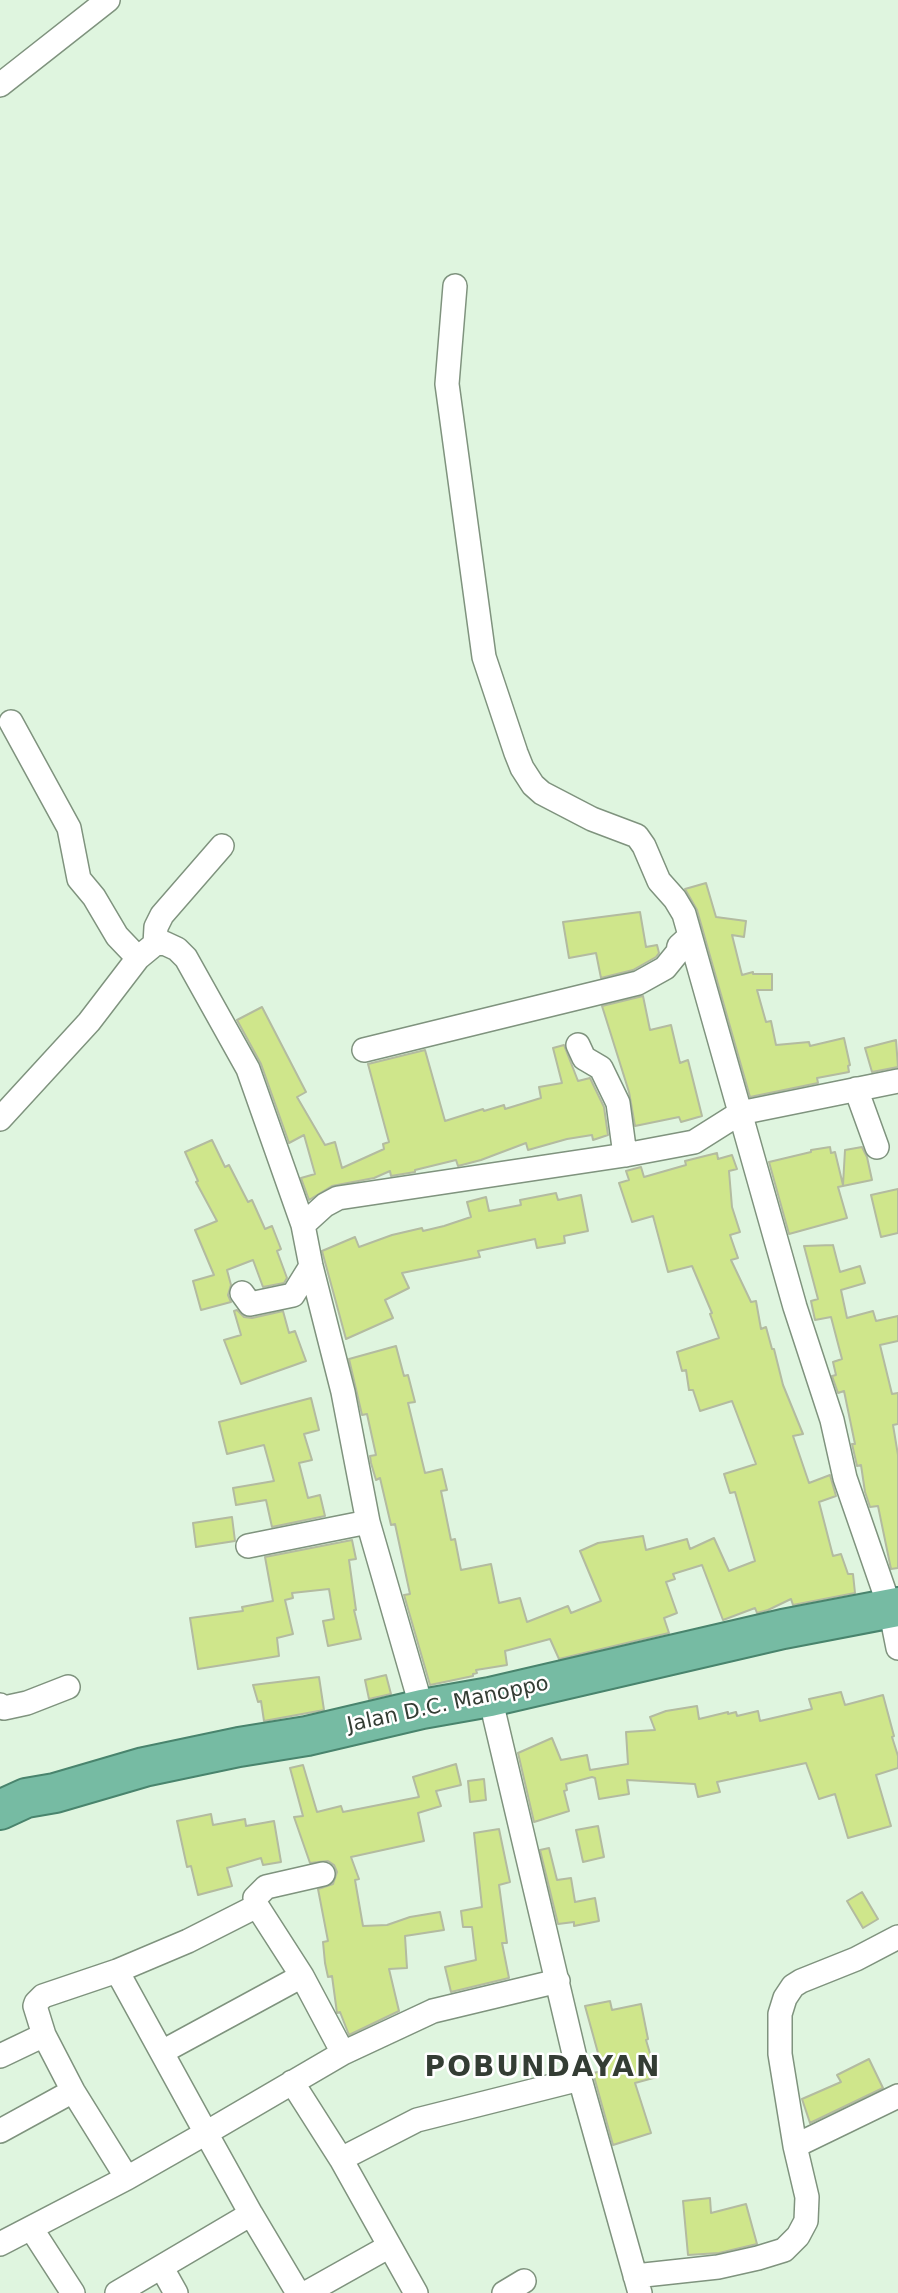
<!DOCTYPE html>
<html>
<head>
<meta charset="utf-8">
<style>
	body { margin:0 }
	canvas { display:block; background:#dff5df }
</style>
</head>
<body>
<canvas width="898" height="2293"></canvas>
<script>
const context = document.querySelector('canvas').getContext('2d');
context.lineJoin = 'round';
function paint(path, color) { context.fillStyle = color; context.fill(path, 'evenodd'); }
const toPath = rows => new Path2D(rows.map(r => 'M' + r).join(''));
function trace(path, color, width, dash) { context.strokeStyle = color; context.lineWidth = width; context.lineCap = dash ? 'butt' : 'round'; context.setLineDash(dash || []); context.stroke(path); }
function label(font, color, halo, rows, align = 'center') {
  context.font = font + ' "DejaVu Sans",sans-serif'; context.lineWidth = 5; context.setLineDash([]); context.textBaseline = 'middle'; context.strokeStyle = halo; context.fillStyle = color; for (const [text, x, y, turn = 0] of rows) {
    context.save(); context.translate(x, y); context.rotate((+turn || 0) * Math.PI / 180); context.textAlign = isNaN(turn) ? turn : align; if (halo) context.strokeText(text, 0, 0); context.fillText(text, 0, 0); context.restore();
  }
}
const building = toPath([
	[706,883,716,917,746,921,744,937,732,935,742,975,753,972,753,974,772,974,772,990,757,990,766,1022,771,1021,776,1045,809,1042,810,1046,844,1038,850,1065,848,1066,849,1072,817,1078,818,1083,750,1097,697,910,685,889,706,883],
	[640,912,646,947,657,945,659,953,656,957,633,970,601,978,596,953,569,958,563,922,640,912],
	[643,996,650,1030,671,1025,680,1063,688,1060,702,1116,681,1122,679,1117,635,1126,629,1092,602,1006,643,996],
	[262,1007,306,1092,297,1097,325,1145,335,1142,342,1168,384,1149,383,1144,389,1142,368,1064,425,1050,445,1121,483,1109,484,1111,504,1105,505,1109,541,1098,539,1087,562,1083,553,1048,564,1045,578,1081,590,1078,604,1107,608,1135,593,1140,592,1135,567,1139,528,1150,526,1143,481,1160,458,1166,456,1160,415,1170,415,1172,391,1176,390,1171,374,1178,332,1186,309,1200,301,1178,315,1174,304,1135,289,1143,261,1064,237,1020,262,1007],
	[896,1040,898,1067,872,1072,865,1048,896,1040],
	[212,1140,225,1167,229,1165,248,1202,252,1200,265,1229,272,1226,281,1249,277,1251,287,1278,284,1283,263,1287,253,1260,227,1270,231,1285,228,1295,231,1302,201,1310,193,1281,214,1275,195,1230,217,1221,196,1182,198,1181,185,1152,212,1140],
	[830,1147,831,1153,835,1152,843,1185,845,1150,862,1147,867,1157,872,1180,838,1187,847,1218,789,1234,769,1162,811,1152,811,1150,830,1147],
	[717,1153,718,1159,732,1155,737,1169,729,1171,732,1207,740,1232,730,1235,738,1258,731,1260,751,1302,756,1301,761,1329,766,1327,772,1349,774,1349,783,1385,803,1434,793,1436,809,1483,830,1475,836,1496,819,1502,833,1556,841,1554,848,1574,853,1574,855,1593,793,1605,791,1599,768,1610,757,1613,755,1608,723,1620,702,1565,673,1574,675,1579,666,1582,677,1613,664,1618,669,1633,559,1659,550,1639,505,1651,507,1665,476,1670,477,1673,473,1674,473,1676,430,1685,404,1595,410,1594,395,1524,391,1525,380,1478,376,1480,371,1463,370,1456,376,1455,367,1414,362,1415,349,1359,396,1346,404,1376,408,1375,415,1402,408,1403,425,1473,442,1469,447,1490,441,1491,451,1540,455,1539,461,1570,491,1564,499,1603,520,1598,527,1622,568,1606,571,1613,601,1601,580,1551,598,1543,643,1536,646,1550,687,1539,690,1549,714,1538,729,1571,755,1561,735,1492,730,1493,724,1474,756,1464,732,1401,700,1411,693,1390,689,1390,686,1370,682,1371,677,1352,719,1338,710,1314,712,1313,692,1266,668,1272,653,1216,632,1222,619,1183,629,1180,626,1171,641,1167,644,1177,686,1165,685,1161,717,1153],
	[898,1189,898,1233,881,1237,871,1195,898,1189],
	[556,1193,558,1200,581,1195,588,1231,564,1236,565,1243,537,1248,535,1239,478,1251,480,1257,402,1273,409,1288,385,1300,393,1318,346,1339,322,1251,355,1237,359,1247,392,1235,422,1228,423,1231,444,1226,471,1217,467,1202,486,1197,489,1211,521,1205,520,1200,556,1193],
	[833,1245,840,1272,860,1266,865,1283,841,1290,847,1318,873,1311,876,1321,898,1316,898,1341,880,1345,892,1394,898,1393,898,1424,893,1425,898,1455,898,1568,891,1569,878,1506,870,1507,865,1492,861,1465,857,1466,852,1444,855,1444,844,1391,838,1393,832,1376,836,1375,833,1362,842,1359,831,1317,815,1320,811,1301,818,1299,804,1246,833,1245],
	[237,1310,244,1317,252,1318,283,1311,289,1333,295,1331,306,1361,241,1384,224,1340,241,1335,234,1311,237,1310],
	[311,1398,319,1430,304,1434,312,1460,299,1463,308,1498,320,1495,325,1516,272,1527,266,1500,236,1505,233,1488,274,1481,264,1445,227,1454,219,1422,311,1398],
	[232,1517,235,1541,196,1547,193,1523,232,1517],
	[352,1540,356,1559,349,1560,356,1610,354,1610,361,1639,328,1646,323,1621,334,1619,329,1589,292,1593,293,1598,285,1600,293,1634,277,1638,279,1656,198,1669,190,1618,243,1611,242,1607,273,1601,265,1557,352,1540],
	[386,1675,391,1694,369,1699,365,1680,386,1675],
	[319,1677,324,1710,264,1721,261,1701,258,1702,253,1685,319,1677],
	[841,1692,845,1705,883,1695,894,1736,892,1737,898,1756,898,1768,876,1775,891,1826,848,1838,835,1794,819,1799,806,1763,717,1782,720,1792,698,1797,695,1784,627,1780,629,1794,599,1799,595,1778,592,1777,566,1784,567,1790,564,1791,569,1811,534,1822,518,1753,552,1738,561,1760,587,1755,590,1770,628,1764,626,1732,655,1730,650,1717,666,1711,697,1706,699,1719,728,1712,728,1714,736,1712,737,1716,758,1711,760,1721,812,1709,809,1699,841,1692],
	[456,1764,461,1785,436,1791,441,1806,418,1813,424,1841,351,1857,359,1879,355,1880,363,1926,387,1925,410,1917,440,1912,444,1930,405,1936,407,1968,389,1969,399,2011,349,2035,340,2012,337,2013,332,1976,328,1977,325,1963,323,1942,328,1941,318,1889,333,1884,337,1872,334,1865,328,1861,310,1863,294,1817,303,1816,290,1768,303,1765,317,1812,341,1806,343,1812,419,1797,413,1777,456,1764],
	[484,1779,486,1800,470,1802,468,1781,484,1779],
	[211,1814,213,1825,245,1819,246,1826,274,1821,281,1862,263,1865,261,1858,227,1868,232,1886,198,1895,191,1866,187,1867,177,1821,211,1814],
	[598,1826,604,1857,583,1862,576,1830,598,1826],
	[499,1829,510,1882,499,1885,507,1943,502,1943,509,1978,451,1992,445,1967,476,1960,472,1927,463,1927,461,1911,482,1907,474,1833,499,1829],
	[549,1848,557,1880,571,1878,575,1902,595,1898,599,1921,574,1926,574,1922,558,1924,540,1850,549,1848],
	[862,1892,878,1919,863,1928,847,1901,862,1892],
	[610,2001,612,2010,641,2004,648,2039,646,2040,657,2077,635,2083,651,2133,613,2145,593,2073,603,2071,585,2006,610,2001],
	[869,2059,883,2088,810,2123,802,2099,841,2082,837,2075,869,2059],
	[710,2198,711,2213,746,2204,757,2244,719,2253,688,2255,683,2201,710,2198]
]);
const minor = toPath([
	[0,85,108,0],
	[455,286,447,384,484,657,516,753,522,768,533,785,542,793,592,819,637,836,644,846,659,881,675,899,684,914,795,1307,832,1420,845,1478,890,1608,898,1648],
	[11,722,69,828,79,879,94,897,117,936,138,958],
	[155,944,156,927,162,915,222,846],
	[578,1045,584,1058,601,1068,618,1103,625,1155],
	[364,1050,638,983,665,968,678,952,679,946,690,936],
	[856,1089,877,1147],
	[0,1119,89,1022,138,958,155,944,164,943,177,949,186,958,248,1069,303,1225],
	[242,1293,250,1304,293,1295,311,1266],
	[248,1546,368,1522],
	[490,1697,580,2079,640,2293],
	[0,1705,4,1708,27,1703,68,1687],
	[422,1709,368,1522,343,1392,311,1266,303,1225,325,1205,338,1198,625,1155,694,1142,740,1113,898,1081],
	[323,1874,266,1887,255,1898,257,1906,302,1976,343,2053],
	[117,1971,206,2133,343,2053,433,2011,558,1981],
	[162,2052,302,1976],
	[0,2056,44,2035],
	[292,2082,341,2159,416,2293],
	[0,2131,73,2091],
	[795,2146,898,2096],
	[341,2159,417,2120,580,2079],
	[127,2178,73,2091,44,2035,35,2006,36,2003,43,1996,117,1971,188,1941,257,1906],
	[31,2228,73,2293],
	[0,2244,127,2178,206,2133,251,2214,298,2293],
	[162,2268,176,2293],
	[635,2276,718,2267,758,2258,784,2250,798,2236,806,2221,807,2197,795,2146,780,2054,780,2014,785,1998,793,1986,801,1981,856,1959,898,1937],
	[117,2293,251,2214],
	[306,2293,388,2247],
	[504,2293,524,2281]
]);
const trunk = toPath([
	[0,1810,26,1798,55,1793,144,1767,239,1747,307,1736,422,1709,490,1697,783,1629,898,1607]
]);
const streetNames = [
	["Jalan D.C. Manoppo",448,1705,-12]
];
const districtNames = [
	["POBUNDAYAN",543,2069]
];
paint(building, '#cfe68b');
trace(building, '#b3bba0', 2);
trace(minor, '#7f937e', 26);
trace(trunk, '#49846d', 42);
trace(minor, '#fff', 23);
trace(trunk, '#76bba3', 38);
label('21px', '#343d34', '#fff', streetNames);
context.letterSpacing = '2px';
label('bold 28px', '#343d34', '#fff', districtNames);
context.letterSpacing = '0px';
</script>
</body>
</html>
